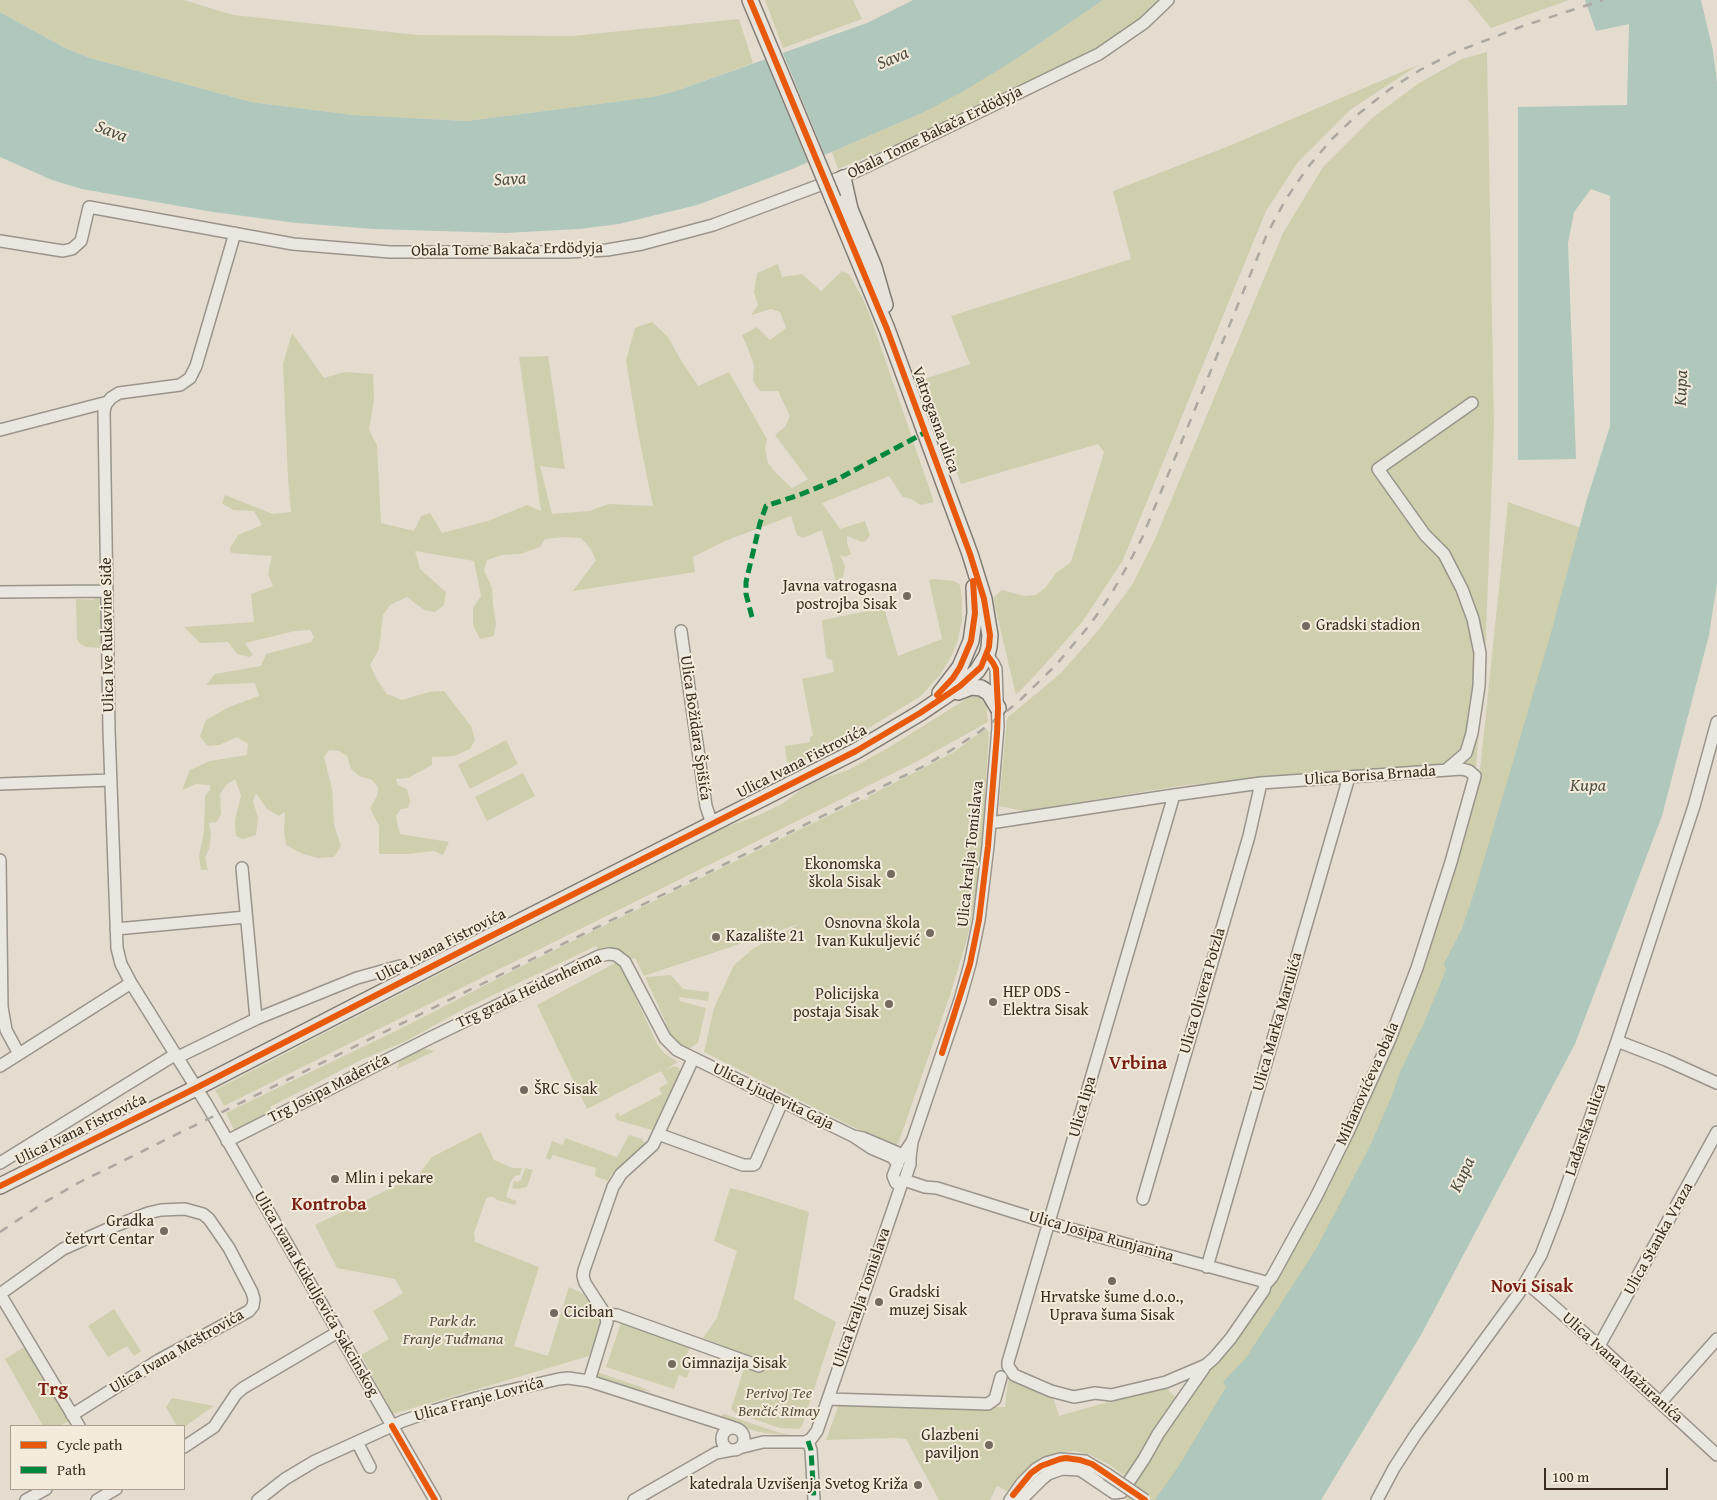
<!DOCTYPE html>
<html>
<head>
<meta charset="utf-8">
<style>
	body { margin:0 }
	#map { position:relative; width:1717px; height:1500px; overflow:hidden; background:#e4ddcf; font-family:"Gentium Book Plus",serif }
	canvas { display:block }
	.legend { position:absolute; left:10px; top:1425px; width:175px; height:65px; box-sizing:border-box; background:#f3ebdb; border:1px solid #a99f91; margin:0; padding:6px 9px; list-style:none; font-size:15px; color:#392c22 }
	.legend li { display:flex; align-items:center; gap:10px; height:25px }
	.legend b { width:25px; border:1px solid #a99f91 }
	.scale { position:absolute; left:1544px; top:1468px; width:124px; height:22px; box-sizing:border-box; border:2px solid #392c22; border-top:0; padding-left:6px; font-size:15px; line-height:18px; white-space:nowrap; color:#392c22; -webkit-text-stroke:4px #f3ebdb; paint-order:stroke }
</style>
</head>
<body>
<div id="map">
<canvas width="1717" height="1500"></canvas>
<ul class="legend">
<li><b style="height:6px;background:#e8590c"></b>Cycle path</li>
<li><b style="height:6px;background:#00873e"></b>Path</li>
</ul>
<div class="scale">100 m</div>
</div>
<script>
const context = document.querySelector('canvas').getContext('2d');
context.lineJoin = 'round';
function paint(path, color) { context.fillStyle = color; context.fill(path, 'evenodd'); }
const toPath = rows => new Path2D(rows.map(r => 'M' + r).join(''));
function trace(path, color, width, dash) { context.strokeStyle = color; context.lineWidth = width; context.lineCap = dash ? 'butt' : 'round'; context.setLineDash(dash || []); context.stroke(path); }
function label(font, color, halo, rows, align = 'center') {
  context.font = font + ' "Gentium Book Plus",serif'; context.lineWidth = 4; context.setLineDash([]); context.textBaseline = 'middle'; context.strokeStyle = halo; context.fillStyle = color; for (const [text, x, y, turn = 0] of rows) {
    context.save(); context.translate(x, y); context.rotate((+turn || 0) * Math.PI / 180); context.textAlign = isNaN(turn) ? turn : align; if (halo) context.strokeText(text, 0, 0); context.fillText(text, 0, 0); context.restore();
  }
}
const green = toPath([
	[0,0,184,0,233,15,418,35,572,36,739,19,753,63,673,92,652,97,467,121,353,115,251,102,90,58,65,48,0,12],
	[765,0,853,0,862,19,783,48],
	[1103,0,1158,0,1142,17,1094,51,901,143,838,169,832,152,922,113,1021,56],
	[1468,0,1569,0,1491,28],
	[1487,52,1494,426,1485,658,1476,767,1444,764,1185,785,1024,811,999,806,1007,718,1061,673,1097,632,1132,585,1155,539,1283,233,1323,167,1372,118,1419,83,1462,59],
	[1420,64,1350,110,1298,162,1266,211,1123,560,1083,621,1039,671,1016,695,993,598,1002,590,1025,596,1036,595,1046,587,1056,573,1071,562,1104,452,1098,444,961,484,921,380,970,364,951,316,1131,259,1113,191,1229,146],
	[778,264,782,277,802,274,821,291,842,271,849,274,863,299,872,321,934,502,920,505,912,499,903,497,889,476,822,503,840,529,865,521,870,535,866,541,862,542,847,536,847,543,851,554,845,557,840,555,845,566,844,573,842,580,835,580,832,564,822,530,803,538,797,535,791,516,725,541,693,557,695,572,573,591,596,560,590,548,581,538,565,537,545,539,540,547,520,554,502,555,487,560,484,570,492,588,493,604,496,624,494,636,480,639,473,625,473,608,481,596,474,561,415,551,420,569,446,592,444,605,435,612,424,610,407,597,390,605,383,615,379,649,370,665,377,680,387,694,402,700,429,692,444,691,471,726,475,740,470,749,454,756,432,757,432,765,408,778,396,779,398,785,407,789,410,801,408,808,401,809,396,816,397,823,400,834,449,842,443,855,434,851,408,854,379,854,379,826,370,808,377,796,378,787,372,780,359,776,351,769,347,756,339,751,329,750,324,757,332,789,334,825,341,846,334,857,318,858,303,854,286,845,284,832,285,812,279,816,267,809,256,793,253,801,258,818,256,835,243,839,236,836,235,821,241,795,235,779,226,785,220,794,221,814,217,822,209,823,211,834,209,849,205,858,208,870,201,870,199,856,204,832,205,796,210,790,210,785,196,784,182,790,190,770,210,761,247,755,248,744,237,737,219,745,208,746,203,741,200,736,206,720,229,707,259,696,255,683,206,685,215,674,261,666,266,654,311,642,314,637,310,630,295,631,245,643,253,655,249,657,237,654,228,642,200,643,184,627,254,622,251,594,273,586,268,574,272,556,231,553,230,548,238,535,262,525,254,511,233,510,222,503,225,495,273,514,291,512,288,478,283,364,292,333,324,378,345,372,373,374,374,399,369,430,377,445,381,523,414,531,421,516,430,513,442,533,488,521,527,505,541,511,519,357,548,356,565,469,540,466,552,514,589,511,609,504,653,506,638,433,626,361,635,328,652,322,668,337,679,357,698,386,729,372,767,439,765,449,768,463,776,473,792,488,808,479,775,435,785,427,790,416,778,391,760,391,753,381,754,366,749,351,742,335,757,327,770,340,786,328,780,312,771,309,751,315,758,305,754,292,757,273],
	[1508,502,1612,539,1559,851,1177,1500,1126,1500,1190,1392,1226,1353,1320,1201,1364,1115,1401,1026,1434,937,1462,843,1480,770],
	[933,579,954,581,960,585,962,600,962,620,958,640,952,655,940,675,921,696,864,731,855,733,794,766,787,762,785,746,810,742,810,737,813,736,802,679,834,672,832,660,828,659,826,656,822,620,884,608,898,656,942,639,929,580],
	[96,594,102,595,104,646,102,648,86,647,80,644,77,639,76,599,94,600],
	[971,696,979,697,986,706,988,722,918,761,224,1106,215,1090,584,899,613,882,726,827,759,815,782,804,802,789,821,779,848,770,888,748],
	[986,728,989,733,988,746,982,856,977,890,967,939,950,995,898,1144,895,1145,855,1128,704,1052,714,1008,734,965,754,948,799,924,644,976,635,958,629,961,599,951,596,946,464,1009,404,1042,361,1060,270,1107,272,1112,248,1125,234,1130,226,1113,240,1106,404,1027,526,964,856,802,864,799,867,800,869,796,954,752],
	[506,740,518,764,470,789,458,765],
	[523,773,535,796,487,821,475,797],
	[615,963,618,965,624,972,657,1044,664,1053,678,1062,665,1070,675,1066,679,1068,680,1072,652,1130,617,1120,615,1116,618,1112,620,1116,662,1094,659,1088,668,1083,661,1071,587,1109,537,1005],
	[671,975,683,989,709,992,708,1001,679,997,680,1001,706,1008,698,1043,689,1049,683,1048,677,1045,663,1026,666,1023,646,979,646,977],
	[421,1048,435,1051,397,1069,400,1060],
	[481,1132,494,1160,513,1168,522,1168,520,1175,515,1176,511,1181,506,1197,517,1201,515,1205,497,1200,494,1197,489,1197,486,1199,474,1233,475,1242,539,1267,514,1346,548,1356,569,1287,584,1294,602,1319,589,1356,393,1414,361,1355,389,1339,373,1311,403,1293,395,1279,337,1268,315,1225,418,1175,432,1157],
	[629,1135,642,1139,645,1144,610,1176,608,1181,595,1176,596,1168,553,1155,550,1160,546,1158,552,1141,563,1145,565,1138,617,1157],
	[525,1168,533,1170,527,1187,517,1189,512,1188,514,1181,517,1182,521,1180],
	[730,1188,747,1192,809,1212,794,1299,836,1322,802,1426,799,1429,780,1428,735,1413,731,1409,748,1356,703,1338,717,1318,737,1251,714,1241],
	[114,1309,141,1351,134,1356,127,1346,108,1357,88,1326],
	[621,1323,690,1347,685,1359,692,1361,687,1378,679,1375,674,1389,606,1367],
	[29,1344,71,1420,60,1426,43,1426,5,1359],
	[597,1372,641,1387,651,1392,637,1390,600,1379,598,1377],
	[1008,1381,1051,1391,1059,1416,1118,1399,1162,1388,1166,1388,1177,1398,1141,1451,1126,1477,1110,1465,1091,1455,1075,1451,1055,1453,1041,1460,1028,1470,1007,1491,997,1486,990,1500,939,1500,906,1439,893,1438,826,1440,839,1404,935,1408,1005,1407],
	[172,1398,214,1406,184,1427,177,1426,166,1407],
	[724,1414,780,1433,796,1436,764,1433,748,1429,720,1419,722,1415]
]);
const water = toPath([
	[913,0,1103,0,1021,56,962,92,922,113,790,170,724,195,697,205,619,224,579,229,505,233,374,229,297,223,213,212,82,189,52,180,0,157,0,12,65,48,90,58,251,102,353,115,467,121,652,97,673,92,867,23],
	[1585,0,1701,0,1713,51,1717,83,1717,583,1709,635,1662,816,1575,1044,1421,1335,1321,1500,1155,1500,1180,1464,1226,1387,1223,1382,1246,1358,1316,1249,1370,1146,1393,1093,1399,1074,1424,1023,1446,970,1444,964,1462,929,1475,890,1549,640,1587,499,1610,426,1610,196,1591,189,1574,212,1568,243,1576,459,1518,460,1518,107,1627,105,1629,24,1596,31]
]);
const pier = toPath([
	[782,51,826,158,809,165,764,56]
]);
const minor = toPath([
	[235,233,196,366,190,378,180,385,119,393,111,398,106,404,104,411,109,730,117,948,121,964,131,983,207,1105,435,1500],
	[0,241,63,251,72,249,81,241,89,207,293,244,390,252,568,252,607,250,642,244,713,225,855,172,1099,54,1144,23,1168,0],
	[0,430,108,402],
	[0,592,107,591],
	[681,631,706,806,712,824],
	[1446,770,1466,753,1472,733,1479,686,1480,653,1473,619,1462,589,1444,554,1425,535,1378,469,1472,403],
	[0,784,111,780],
	[990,823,1174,795,1261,783,1462,769,1469,771,1475,776,1451,862,1417,968,1390,1039,1348,1132,1316,1197,1272,1277,1265,1285,1264,1290,1231,1338,1214,1358,1206,1365,1166,1382,1111,1395,1095,1393,1074,1397,1051,1391,1014,1375,1008,1366,1008,1362,1174,795],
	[0,860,2,1007,6,1030,19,1054],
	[242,868,256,1019],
	[116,929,246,917],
	[1617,1041,1666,1060,1717,1083],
	[178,1057,256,1019,357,978,400,966,405,970,409,978],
	[0,1066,131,983],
	[658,1134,743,1165,753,1165,755,1164,782,1102],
	[227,1141,430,1038,599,956,609,954,616,955,625,962,665,1038,677,1050,853,1136],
	[904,1155,910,1158,910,1164,905,1179,900,1184,896,1183,893,1176,900,1158,904,1155],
	[910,1158,912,1142,960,1000,970,964,979,920,988,846,998,727,996,669,993,663,987,655],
	[0,1163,176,1054],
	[898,1164,892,1157,871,1148,853,1136,863,1138,903,1155,911,1143],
	[903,1182,907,1181,925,1187,937,1188,1049,1223,1262,1281,1265,1285],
	[1143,1199,1249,836,1261,783],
	[1207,1267,1349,777],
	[1526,1282,1599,1346,1717,1455],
	[0,1294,63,1249,110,1228,148,1213,161,1210,185,1209,203,1214,209,1219,229,1248,252,1292,254,1299,253,1306,249,1311,159,1360,72,1415],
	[0,1294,79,1426],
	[605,1314,617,1315,759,1366],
	[1599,1346,1717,1132],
	[589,1381,607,1322,605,1314,585,1283,583,1276,584,1270,613,1187,621,1174,653,1145,693,1059],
	[828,1399,988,1404,995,1399,1001,1377],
	[1661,1402,1717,1339],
	'722 1439a11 11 0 1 1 22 0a11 11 0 1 1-22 0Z',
	[808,1441,811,1450,814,1500],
	[357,1442,370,1467],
	[184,1447,214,1427,236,1394,243,1388,338,1332],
	[739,1448,763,1442,805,1442,811,1439,817,1431,902,1183],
	[26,1500,46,1489],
	[97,1500,116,1489],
	[258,1500,285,1479,315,1461,403,1421,429,1412,476,1398,559,1379,568,1378,589,1381,732,1427],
	[634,1500,716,1453,732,1450],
	[1010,1500,1022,1483,1036,1469,1046,1463,1060,1459,1085,1461,1107,1474],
	[1021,1500,1042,1479,1048,1474,1062,1469,1080,1470,1114,1493,1122,1492,1144,1459,1158,1434,1204,1368],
	[1377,1500,1394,1468,1416,1434,1519,1293,1541,1255,1558,1211,1617,1041,1694,806,1717,722]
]);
const major = toPath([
	[750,0,791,98],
	[843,178,850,209,874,267,885,305],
	[958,692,971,687,981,688,989,693,998,708],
	[940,693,960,667,971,641,975,613,974,587],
	[0,1186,196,1088,489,937,856,751,920,713,960,686,977,671,987,655,989,647,990,635,984,599,970,554,887,329,833,199]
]);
const rail = toPath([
	[0,1232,45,1202,80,1182,922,767,950,751,979,732,1016,704,1055,666,1089,626,1110,596,1129,563,1142,538,1267,234,1286,199,1308,167,1332,139,1357,115,1390,89,1420,70,1453,53,1523,26,1603,0]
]);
const minorBridge = toPath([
	[1107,1474,1145,1500]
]);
const majorBridge = toPath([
	[791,98,833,199]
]);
const quiet = toPath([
	[752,617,746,594,746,582,760,523,766,506,799,495,836,480,926,432],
	[808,1441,811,1450,814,1500]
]);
const cycleway = toPath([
	[937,695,953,678,960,667,971,641,975,613,973,581],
	[942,1053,970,964,979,920,988,846,997,734,998,708,996,669,993,663,987,655],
	[0,1186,196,1088,489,937,856,751,920,713,960,686,981,667,989,647,990,635,984,599,970,554,887,329,750,0],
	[392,1426,435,1500],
	[1013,1495,1031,1473,1041,1466,1060,1459,1066,1458,1080,1460,1092,1464,1145,1500]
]);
const markers = [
	[907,596,5,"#756a5f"],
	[1306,626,5,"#756a5f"],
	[891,874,5,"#756a5f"],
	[930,933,5,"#756a5f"],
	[716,937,5,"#756a5f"],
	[993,1002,5,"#756a5f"],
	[889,1004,5,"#756a5f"],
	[524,1090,5,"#756a5f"],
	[335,1179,5,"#756a5f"],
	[164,1231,5,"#756a5f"],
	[1112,1281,5,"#756a5f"],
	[879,1302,5,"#756a5f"],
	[554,1313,5,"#756a5f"],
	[672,1364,5,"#756a5f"],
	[989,1445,5,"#756a5f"],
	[918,1485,5,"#756a5f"]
];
const streetNames = [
	["Obala Tome Bakača Erdödyja",935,133,-26],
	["Obala Tome Bakača Erdödyja",507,250,-1],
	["Vatrogasna ulica",935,420,70],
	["Ulica Ive Rukavine Siđe",108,635,-91],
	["Ulica Božidara Špišića",695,728,82],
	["Ulica Ivana Fistrovića",802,762,-27],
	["Ulica Borisa Brnada",1370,776,-4],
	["Ulica kralja Tomislava",971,854,-84],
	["Ulica Ivana Fistrovića",441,946,-27],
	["Trg grada Heidenheima",529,991,-25],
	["Ulica Olivera Potzla",1203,991,-74],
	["Ulica Marka Marulića",1278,1022,-74],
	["Mihanovićeva obala",1368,1084,-66],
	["Trg Josipa Mađerića",329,1089,-27],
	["Ulica Ljudevita Gaja",773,1097,26],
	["Ulica lipa",1083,1107,-74],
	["Ulica Ivana Fistrovića",81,1130,-26],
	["Lađarska ulica",1586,1130,-71],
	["Ulica Josipa Runjanina",1101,1237,16],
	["Ulica Stanka Vraza",1659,1239,-61],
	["Ulica Ivana Kukuljevića Sakcinskog",316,1294,60],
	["Ulica kralja Tomislava",862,1298,-71],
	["Ulica Ivana Meštrovića",177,1352,-30],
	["Ulica Ivana Mažuranića",1622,1368,42],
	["Ulica Franje Lovrića",479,1400,-15]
];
const poiNames = [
	["Javna vatrogasna",897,587,"right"],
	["postrojba Sisak",897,605,"right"],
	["Gradski stadion",1316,626],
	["Ekonomska",881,865,"right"],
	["škola Sisak",881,883,"right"],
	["Osnovna škola",920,924,"right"],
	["Ivan Kukuljević",920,942,"right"],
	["Kazalište 21",726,937],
	["HEP ODS -",1003,993],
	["Elektra Sisak",1003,1011],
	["Policijska",879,995,"right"],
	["postaja Sisak",879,1013,"right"],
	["ŠRC Sisak",534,1090],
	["Mlin i pekare",345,1179],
	["Gradka",154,1222,"right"],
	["četvrt Centar",154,1240,"right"],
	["Gradski",889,1293],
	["muzej Sisak",889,1311],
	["Hrvatske šume d.o.o.,",1112,1298,"center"],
	["Uprava šuma Sisak",1112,1316,"center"],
	["Ciciban",564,1313],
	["Gimnazija Sisak",682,1364],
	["Glazbeni",979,1436,"right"],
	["paviljon",979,1454,"right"],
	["katedrala Uzvišenja Svetog Križa",908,1485,"right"]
];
const parkNames = [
	["Park dr.",453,1322],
	["Franje Tuđmana",453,1340],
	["Perivoj Tee",779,1394],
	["Benčić Rimay",779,1412]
];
const waterNames = [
	["Sava",893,59,-23],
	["Sava",111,132,21],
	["Sava",510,180,-4],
	["Kupa",1682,388,-88],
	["Kupa",1588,786],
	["Kupa",1463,1175,-65]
];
const neighbourhoodNames = [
	["Kontroba",329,1205],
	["Novi Sisak",1532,1287]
];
const quarterNames = [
	["Vrbina",1138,1064],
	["Trg",53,1390]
];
paint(green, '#cfcead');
paint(water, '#b0c7bb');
paint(pier, '#e4ddcf');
trace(minor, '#9a948b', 14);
trace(major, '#827c74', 18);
trace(minor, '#eae6e0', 11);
trace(major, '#e7e2da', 15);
trace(rail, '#aba7a1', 2.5, [9, 9]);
trace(minorBridge, '#9a948b', 14, []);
trace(majorBridge, '#827c74', 18, []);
trace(minorBridge, '#eae6e0', 11);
trace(majorBridge, '#e7e2da', 15);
trace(quiet, '#00873e', 5, [10, 5]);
trace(cycleway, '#e8590c', 6);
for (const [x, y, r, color] of markers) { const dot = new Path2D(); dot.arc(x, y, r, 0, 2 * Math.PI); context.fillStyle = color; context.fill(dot); trace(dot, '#f3ebdb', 2); }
label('16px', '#392c22', '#f3ebdb', streetNames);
label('16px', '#392c22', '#f3ebdb', poiNames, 'left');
label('italic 16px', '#5a513e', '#f3ebdb', parkNames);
label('italic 18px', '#515046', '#f3ebdb', waterNames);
label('bold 18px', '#7a1f14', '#f3ebdb', neighbourhoodNames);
label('bold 19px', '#7a1f14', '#f3ebdb', quarterNames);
</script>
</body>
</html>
